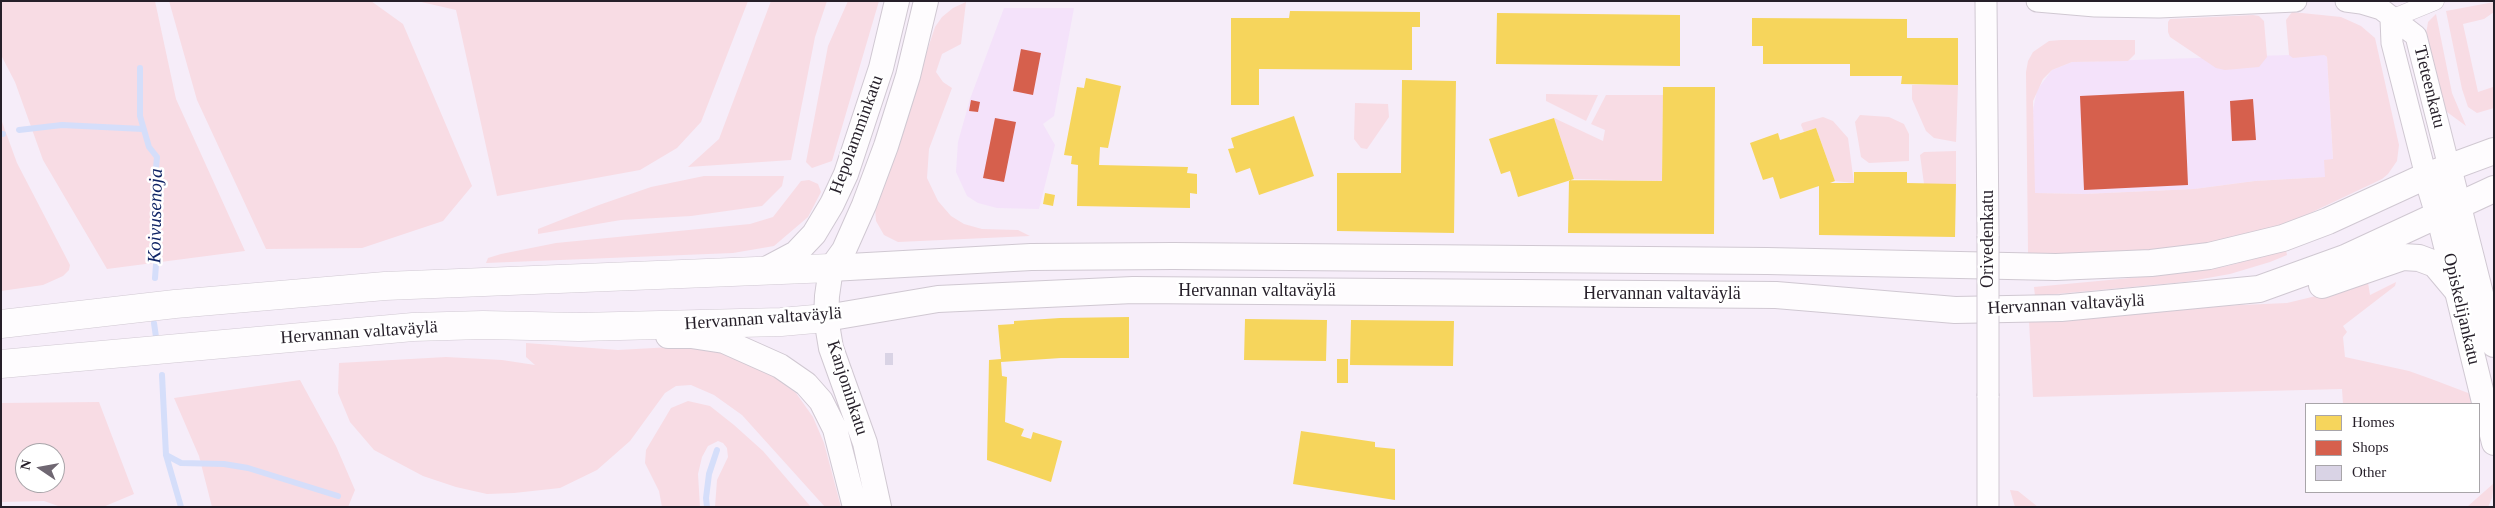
<!DOCTYPE html>
<html>
<head>
<meta charset="utf-8">
<style>
	body { margin:0 }
	#map { position:relative; width:2495px; height:508px; overflow:hidden; background:#f6edf9; font-family:"Times New Roman",serif }
	canvas { display:block }
	.frame { position:absolute; inset:0; border:2px solid #261f29; pointer-events:none }
	.legend { position:absolute; left:2305px; top:403px; width:175px; height:90px; box-sizing:border-box; background:#fff; border:1px solid #a8a5a9; margin:0; padding:6px 9px; list-style:none; font-size:15px; color:#261f29 }
	.legend li { display:flex; align-items:center; gap:10px; height:25px }
	.legend b { width:25px; border:1px solid #a8a5a9 }
	.north { position:absolute; left:15px; top:443px; width:50px; height:50px; box-sizing:border-box; background:#fff; border:1px solid #a8a5a9; border-radius:50%; rotate:282deg; font-size:14px; font-weight:700; line-height:20px; text-align:center; color:#261f29 }
	.north::after { content:''; display:block; margin:auto; width:18px; height:22px; background:#6f6772; clip-path:polygon(50% 0,100% 100%,50% 72%,0 100%) }
</style>
</head>
<body>
<div id="map">
<canvas width="2495" height="508"></canvas>
<div class="frame"></div>
<ul class="legend">
<li><b style="height:14px;background:#f6d55c"></b>Homes</li>
<li><b style="height:14px;background:#d6604d"></b>Shops</li>
<li><b style="height:14px;background:#d9d3e5"></b>Other</li>
</ul>
<div class="north">N</div>
</div>
<script>
const context = document.querySelector('canvas').getContext('2d');
context.lineJoin = 'round';
function paint(path, color) { context.fillStyle = color; context.fill(path, 'evenodd'); }
const toPath = rows => new Path2D(rows.map(r => 'M' + r).join(''));
function trace(path, color, width, dash) { context.strokeStyle = color; context.lineWidth = width; context.lineCap = dash ? 'butt' : 'round'; context.setLineDash(dash || []); context.stroke(path); }
function label(font, color, halo, rows, align = 'center') {
  context.font = font + ' "Times New Roman",serif'; context.lineWidth = 5; context.setLineDash([]); context.textBaseline = 'middle'; context.strokeStyle = halo; context.fillStyle = color; for (const [text, x, y, turn = 0] of rows) {
    context.save(); context.translate(x, y); context.rotate((+turn || 0) * Math.PI / 180); context.textAlign = isNaN(turn) ? turn : align; if (halo) context.strokeText(text, 0, 0); context.fillText(text, 0, 0); context.restore();
  }
}
const built = toPath([
	[1004,8,1074,8,1054,116,1043,124,1055,145,1039,209,997,208,978,203,967,196,956,172,958,142,970,99],
	[2289,55,2324,55,2327,57,2333,160,2325,177,2255,181,2194,189,2084,194,2034,193,2033,110,2037,90,2052,70,2072,62]
]);
const green = toPath([
	[1,1,155,1,176,99,245,251,107,269,43,160,15,82,1,55],
	[169,1,371,1,403,24,472,186,443,221,362,248,266,249,197,100],
	[417,1,748,1,701,122,677,148,640,170,497,196,456,10],
	[771,1,827,1,815,37,791,160,688,167,719,139],
	[848,1,879,1,832,161,812,168,806,162,828,46],
	[966,2,961,44,942,54,936,72,943,82,952,88,929,149,927,178,938,201,951,216,964,224,982,229,1018,230,1030,236,898,242,884,235,876,221,875,207,935,27,942,17,953,8],
	[2494,2,2494,12,2484,19,2463,24,2478,92,2493,87,2494,89,2494,108,2477,113,2468,107,2462,89,2446,11],
	[2292,12,2341,17,2361,26,2375,38,2399,145,2397,161,2388,174,2382,179,2285,225,2221,242,2143,254,2028,253,2026,72,2028,61,2033,52,2049,41,2061,40,2135,40,2135,54,2128,61,2072,62,2052,70,2043,79,2033,101,2035,193,2084,194,2194,189,2255,181,2325,177,2324,160,2333,159,2327,57,2324,55,2293,58,2289,55,2286,20],
	[2436,14,2452,93,2466,126,2447,112,2442,101,2426,34,2428,22],
	[2253,15,2259,16,2264,21,2267,57,2259,67,2225,70,2216,68,2170,37,2168,32,2168,22,2170,19],
	[1912,85,1958,85,1956,142,1934,138,1926,131,1912,99],
	[1546,94,1598,95,1586,121,1546,101],
	[1606,95,1663,95,1662,181,1574,179,1554,118,1603,141,1605,130,1591,124],
	[1355,103,1388,104,1389,117,1367,149,1361,148,1354,139],
	[1860,115,1889,117,1904,124,1909,134,1909,161,1869,163,1861,157,1855,122],
	[1823,117,1833,121,1848,138,1854,183,1835,181,1816,128,1804,132,1801,125,1802,123],
	[1,119,17,163,70,265,69,270,63,276,43,285,1,291],
	[1956,151,1956,184,1924,184,1920,155,1924,152],
	[704,176,784,176,782,186,762,206,691,216,621,220,538,234,538,229,599,205,651,187],
	[809,180,818,184,821,192,808,217,774,246,733,253,486,263,488,258,501,254,556,243,750,224,773,217,801,181],
	[2286,250,2287,255,2270,262,2230,274,2185,282,2035,296,2034,287,2184,273,2227,266],
	[2367,276,2370,295,2396,282,2395,286,2343,326,2347,332,2343,337,2345,357,2409,371,2434,380,2476,396,2478,404,2343,404,2342,389,2033,397,2029,321,2195,307,2287,303,2320,295],
	[526,343,618,350,690,346,723,352,770,374,796,393,813,417,824,443,841,507,825,507,742,415,714,395,691,385,676,386,665,393,630,441,597,470,560,488,514,493,487,494,456,487,423,476,374,450,350,422,338,393,339,363,446,357,502,360,535,365,526,357],
	[300,380,336,446,355,490,348,507,212,507,199,456,174,398],
	[688,401,710,406,734,425,763,451,811,507,715,507,717,480,728,457,727,448,723,443,718,441,708,446,702,457,698,474,700,507,662,507,659,491,645,463,646,450,671,408],
	[99,402,134,494,103,507,61,507,44,501,1,502,1,403],
	[25,453,55,453,55,483,25,483],
	[2494,483,2492,498,2488,507,2467,507],
	[2010,490,2018,491,2038,507,2015,507]
]);
const homes = toPath([
	[1290,11,1420,12,1420,27,1412,27,1412,70,1259,69,1259,105,1231,105,1231,18,1289,18],
	[1497,13,1680,15,1680,66,1496,64],
	[1752,18,1907,19,1907,38,1958,38,1958,85,1901,84,1902,76,1850,76,1850,64,1763,64,1763,46,1752,46],
	[1086,78,1121,86,1108,148,1100,147,1099,165,1188,167,1187,173,1197,174,1197,194,1190,193,1190,208,1077,206,1078,165,1071,164,1072,156,1064,155,1077,87,1084,88],
	[1402,80,1456,81,1454,233,1337,231,1337,173,1401,173],
	[1663,87,1715,87,1714,234,1568,233,1569,180,1662,181],
	[1294,116,1314,176,1259,195,1250,168,1236,173,1228,149,1234,148,1231,138],
	[1554,118,1574,179,1518,197,1510,171,1501,174,1489,139],
	[1816,128,1835,181,1830,183,1854,183,1854,172,1907,172,1907,183,1956,184,1955,237,1819,235,1819,186,1780,199,1773,177,1763,180,1750,143,1778,133,1780,140],
	[1045,193,1055,195,1053,206,1043,204],
	[1129,317,1129,358,1061,358,1001,362,1002,376,1007,377,1005,422,1024,429,1021,436,1031,439,1033,432,1062,441,1051,482,987,460,989,360,1001,359,998,325,1014,324,1014,321,1060,318],
	[1245,319,1327,320,1326,361,1244,360],
	[1351,320,1454,321,1453,366,1350,365],
	[1337,359,1348,359,1348,383,1337,383],
	[1301,431,1375,442,1375,447,1395,449,1395,500,1293,484]
]);
const shops = toPath([
	[1021,49,1041,53,1033,95,1013,91],
	[2184,91,2188,185,2084,190,2080,96],
	[2253,99,2256,140,2232,141,2230,101],
	[971,100,980,102,978,112,969,111],
	[995,118,1016,122,1004,182,983,178]
]);
const stream = toPath([
	[140,68,140,116,149,147,157,157,155,179,158,238,155,278],
	[19,130,62,125,143,129],
	[1,134,3,134],
	[154,323,156,337],
	[162,375,166,455,181,507],
	[166,455,181,463,224,464,248,468,338,496],
	[707,507,706,498,709,474,717,450]
]);
const building = toPath([
	[885,353,893,353,893,365,885,365]
]);
const minor = toPath([
	[2391,19,2435,1]
]);
const tertiary = toPath([
	[1986,1,1988,236],
	[2037,1,2095,6,2159,7,2296,1],
	[2346,1,2361,3,2381,9,2416,36,2449,167],
	[2391,19,2392,43,2426,176],
	[1988,507,1988,396]
]);
const secondary = toPath([
	[2449,167,2494,345],
	[2426,176,2441,226,2494,443],
	[764,270,796,253,814,234,832,204,846,174,881,68,897,1],
	[668,336,691,336,724,341,780,366,806,384,821,401,835,429,855,507],
	[879,507,865,443,831,348,826,318,827,296,831,268,844,250,864,205,886,146,908,76,926,1]
]);
const primary = toPath([
	[831,268,1031,257,1173,256,1767,261,2056,267,2151,263,2209,256,2283,238,2328,221,2426,176,2494,151],
	[2322,285,2403,257,2419,258,2435,264,2456,289],
	[826,318,938,299,1133,290,1776,295,1955,310,2061,308,2259,289,2345,258,2494,189]
]);
const trunk = toPath([
	[1,324,175,304,385,286,831,268],
	[1,364,413,327,483,325,579,327,781,322,826,318]
]);
const tertiaryBridge = toPath([
	[1988,396,1988,236]
]);
const streetNames = [
	["Tieteenkatu",2429,87,76],
	["Hepolamminkatu",857,135,-70],
	["Orivedenkatu",1988,239,-90],
	["Hervannan valtaväylä",1257,291],
	["Hervannan valtaväylä",1662,294],
	["Hervannan valtaväylä",2066,305,-3],
	["Opiskelijankatu",2461,309,77],
	["Hervannan valtaväylä",763,319,-4],
	["Hervannan valtaväylä",359,333,-4],
	["Kanjoninkatu",847,388,72]
];
const waterNames = [
	["Koivusenoja",156,216,-89]
];
paint(built, '#f4e2fa');
paint(green, '#f8dce4');
paint(homes, '#f6d55c');
paint(shops, '#d6604d');
trace(stream, '#d5defa', 6);
paint(building, '#d9d3e5');
trace(minor, '#d0c8d2', 19);
trace(tertiary, '#d0c8d2', 23);
trace(secondary, '#d0c8d2', 26);
trace(primary, '#d0c8d2', 28);
trace(trunk, '#d0c8d2', 29);
trace(minor, '#fefcfe', 18);
trace(tertiary, '#fefcfe', 21);
trace(secondary, '#fefcfe', 24);
trace(primary, '#fefcfe', 26);
trace(trunk, '#fefcfe', 28);
trace(tertiaryBridge, '#d0c8d2', 23, []);
trace(tertiaryBridge, '#fefcfe', 21);
label('18px', '#261f29', '#fff', streetNames);
label('italic 19px', '#0f2465', '#fff', waterNames);
</script>
</body>
</html>
